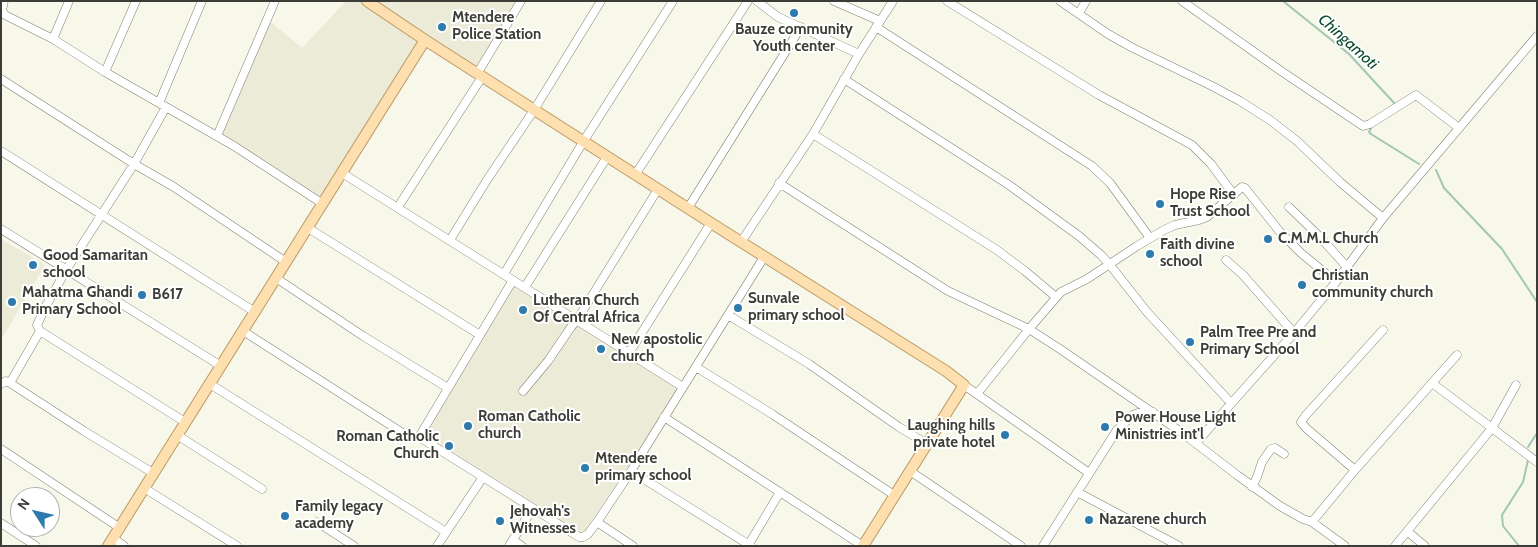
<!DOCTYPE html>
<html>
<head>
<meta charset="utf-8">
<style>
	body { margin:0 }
	#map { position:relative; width:1538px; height:547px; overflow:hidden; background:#f7f7ea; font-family:Cabin,sans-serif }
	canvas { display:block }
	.frame { position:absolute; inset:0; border:2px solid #3d3d38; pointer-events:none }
	.north { position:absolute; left:10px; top:487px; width:50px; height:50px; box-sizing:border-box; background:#fff; border:1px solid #b1b1af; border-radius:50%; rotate:305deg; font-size:14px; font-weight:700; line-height:20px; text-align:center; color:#3d3d38 }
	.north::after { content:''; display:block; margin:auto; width:18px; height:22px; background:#2d7aac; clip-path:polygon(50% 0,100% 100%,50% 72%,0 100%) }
</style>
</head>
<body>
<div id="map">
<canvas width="1538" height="547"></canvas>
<div class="frame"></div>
<div class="north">N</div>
</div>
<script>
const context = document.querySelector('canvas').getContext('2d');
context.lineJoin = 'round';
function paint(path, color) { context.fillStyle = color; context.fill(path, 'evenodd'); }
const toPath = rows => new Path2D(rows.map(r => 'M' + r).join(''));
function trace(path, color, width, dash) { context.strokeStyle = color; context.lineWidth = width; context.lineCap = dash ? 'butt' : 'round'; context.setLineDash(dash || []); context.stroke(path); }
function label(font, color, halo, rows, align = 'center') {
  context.font = font + ' Cabin,sans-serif'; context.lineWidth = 4; context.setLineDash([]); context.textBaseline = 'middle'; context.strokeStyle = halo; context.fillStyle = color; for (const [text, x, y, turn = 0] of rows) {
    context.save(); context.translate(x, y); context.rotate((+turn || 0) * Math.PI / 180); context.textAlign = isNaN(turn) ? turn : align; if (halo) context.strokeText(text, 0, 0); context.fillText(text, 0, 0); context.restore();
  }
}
const built = toPath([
	[346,1,365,1,377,9,383,1,516,1,473,73,423,42,320,204,215,135,267,19,302,48],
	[1,239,45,265,1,340],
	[509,281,680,388,582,535,530,514,417,435]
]);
const stream = toPath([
	[1283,1,1349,54,1395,104],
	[1373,125,1369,132,1371,134,1419,164],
	[1436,170,1444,188,1502,249,1537,302],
	[1528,447,1537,433],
	[1519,546,1503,526,1502,515,1523,482,1528,460]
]);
const minor = toPath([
	[4,1,2,10,5,15,53,39,105,72,234,146,323,204],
	[757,1,778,17,859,54],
	[834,1,880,21],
	[947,1,1099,95,1192,145,1211,164,1234,195],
	[1060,1,1108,34,1133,48,1212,86,1240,101,1270,120,1297,141,1340,182,1383,218],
	[1182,1,1281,71,1363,126,1370,124,1416,95,1459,128],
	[1079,13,1086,1],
	[876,27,1092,166,1110,183,1150,238],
	[53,39,69,1],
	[105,72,136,1],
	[477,74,521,1],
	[1,79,134,164,174,187,286,262],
	[844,79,1009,185,1079,236,1101,255,1110,265,1147,312,1231,403],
	[159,103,202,1],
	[166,107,134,164,66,270,46,306,37,325,40,331,185,422],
	[813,134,997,250,1025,271,1056,297],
	[217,136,275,1],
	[1,151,255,312],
	[342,173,683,387],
	[635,175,748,1],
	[779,183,948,291,1029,329,1060,349,1181,432,1237,475,1280,506,1303,519,1312,522,1345,546],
	[398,207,482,77],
	[1289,207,1320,237,1347,267],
	[688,208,801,27],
	[308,228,480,335],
	[1,229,221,366],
	[450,240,487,180,534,110,601,1],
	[741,242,813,134,859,54,893,1],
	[1226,260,1243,275,1294,333],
	[504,274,583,142,673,1],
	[276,278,363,336,448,388],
	[513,280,419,437,579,537,583,537,588,534,597,522,631,471,764,257],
	[525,287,607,157],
	[728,315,809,364,899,427,927,444],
	[243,331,409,437,419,437],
	[629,353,711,223],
	[696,367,772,414,894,495],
	[10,383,40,331],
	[1432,383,1457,355],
	[1,384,6,381,10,383,84,431,153,473],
	[210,384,446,532],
	[964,385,1089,473],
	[1516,385,1492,428,1537,462],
	[523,391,548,361,571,327,577,320,658,189],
	[977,394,1029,329,1061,292,1087,279,1137,246,1164,230,1175,225,1199,220,1207,217,1242,187,1245,188,1280,232,1301,253,1336,282],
	[664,417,863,546],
	[177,435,262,489],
	[1196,443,1294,333,1336,282,1383,218,1537,36],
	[1,449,120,528],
	[1355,470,1306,428,1301,422,1306,415,1383,330],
	[631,471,751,546],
	[910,471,1021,546],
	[1252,487,1257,477,1262,462,1271,449,1275,448,1284,454],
	[144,488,237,546],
	[1077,492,1179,546],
	[317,522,354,546],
	[597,522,633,546],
	[1312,522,1355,470,1432,383,1492,428,1395,546],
	[1,523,36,546],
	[1408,532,1425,546],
	[113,538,124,546],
	[513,540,522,546],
	[749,544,780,492],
	[437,546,483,477],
	[509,546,533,508],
	[1043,546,1117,430,1133,415,1138,413,1153,412]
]);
const major = toPath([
	[367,1,425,40,711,223,946,371,964,385,863,546],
	[108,546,425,40]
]);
const markers = [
	[794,13,5,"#2d7aac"],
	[442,27,5,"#2d7aac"],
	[1160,204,5,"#2d7aac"],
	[1268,239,5,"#2d7aac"],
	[1150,254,5,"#2d7aac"],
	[33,265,5,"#2d7aac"],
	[1302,285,5,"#2d7aac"],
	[142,295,5,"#2d7aac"],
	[12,302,5,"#2d7aac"],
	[738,308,5,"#2d7aac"],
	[523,310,5,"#2d7aac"],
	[1190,342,5,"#2d7aac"],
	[601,349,5,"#2d7aac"],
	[468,426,5,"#2d7aac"],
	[1105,427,5,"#2d7aac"],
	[1005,435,5,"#2d7aac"],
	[449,446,5,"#2d7aac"],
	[585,468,5,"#2d7aac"],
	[285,516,5,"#2d7aac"],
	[1089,520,5,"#2d7aac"],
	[500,521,5,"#2d7aac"]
];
const poiNames = [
	["Mtendere",452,18],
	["Police Station",452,35],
	["Bauze community",794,30,"center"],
	["Youth center",794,47,"center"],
	["Hope Rise",1170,195],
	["Trust School",1170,212],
	["C.M.M.L Church",1278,239],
	["Faith divine",1160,245],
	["school",1160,262],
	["Good Samaritan",43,256],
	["school",43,273],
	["Christian",1312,276],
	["community church",1312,293],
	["Mahatma Ghandi",22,293],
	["Primary School",22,310],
	["B617",152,295],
	["Sunvale",748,299],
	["primary school",748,316],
	["Lutheran Church",533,301],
	["Of Central Africa",533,318],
	["Palm Tree Pre and",1200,333],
	["Primary School",1200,350],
	["New apostolic",611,340],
	["church",611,357],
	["Roman Catholic",478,417],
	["church",478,434],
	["Power House Light",1115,418],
	["Ministries int'l",1115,435],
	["Laughing hills",995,426,"right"],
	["private hotel",995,443,"right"],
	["Roman Catholic",439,437,"right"],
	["Church",439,454,"right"],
	["Mtendere",595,459],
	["primary school",595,476],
	["Family legacy",295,507],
	["academy",295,524],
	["Jehovah's",510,512],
	["Witnesses",510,529],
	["Nazarene church",1099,520]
];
const waterNames = [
	["Chingamoti",1348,42,42]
];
paint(built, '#ecebd7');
trace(stream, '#a2c7b1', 2);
trace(minor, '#808074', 9);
trace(major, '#ba9963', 12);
trace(minor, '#fff', 8);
trace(major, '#fedfaf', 10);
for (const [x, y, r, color] of markers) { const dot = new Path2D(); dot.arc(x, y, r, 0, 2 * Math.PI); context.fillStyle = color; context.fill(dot); trace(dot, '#fff', 2); }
label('bold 15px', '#3d3d38', '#fff', poiNames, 'left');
label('italic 16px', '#084b2f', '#fff', waterNames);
</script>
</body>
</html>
